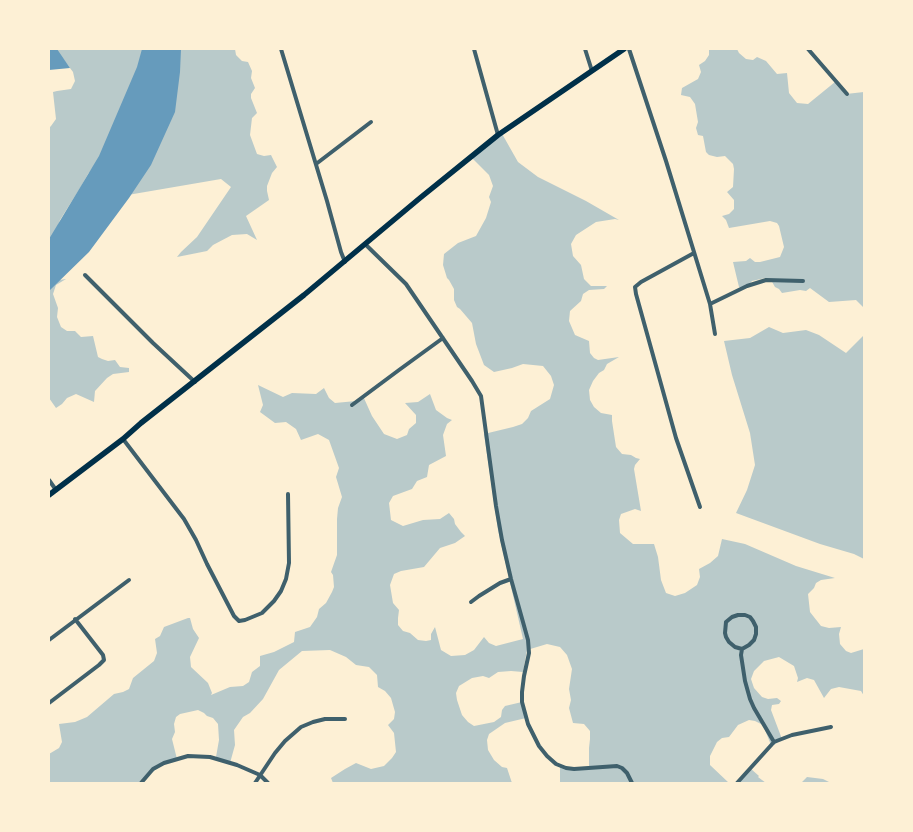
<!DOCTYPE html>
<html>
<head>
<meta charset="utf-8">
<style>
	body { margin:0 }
	#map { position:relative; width:913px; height:832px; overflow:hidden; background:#fdf0d5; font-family:Figtree,sans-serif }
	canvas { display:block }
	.frame { position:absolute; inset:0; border:50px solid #fdf0d5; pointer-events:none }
</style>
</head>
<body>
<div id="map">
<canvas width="913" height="832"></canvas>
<div class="frame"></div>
</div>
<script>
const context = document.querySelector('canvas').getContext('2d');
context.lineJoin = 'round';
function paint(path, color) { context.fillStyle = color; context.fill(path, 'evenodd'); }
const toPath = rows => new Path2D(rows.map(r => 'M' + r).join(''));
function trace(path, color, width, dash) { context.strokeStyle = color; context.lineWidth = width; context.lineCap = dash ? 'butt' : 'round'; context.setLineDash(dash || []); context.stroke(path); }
const green = toPath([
	[49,49,142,49,142,56,110,144,88,174,80,188,60,220,53,238,49,243,49,128,51,126,56,119,53,92,57,91,71,89,75,81,73,72,64,60],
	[176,49,235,49,236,55,242,61,248,62,252,71,251,78,255,88,251,94,251,98,257,113,252,118,250,135,257,154,264,156,271,155,277,167,272,173,267,186,267,191,269,200,246,216,257,240,247,234,232,235,213,245,207,251,177,257,181,252,197,237,231,187,221,179,116,197],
	[709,49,737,49,739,53,746,59,753,60,757,57,766,61,777,74,787,73,789,93,797,103,808,104,835,82,846,94,864,92,864,308,856,300,829,302,810,288,806,291,800,290,782,293,779,289,775,287,771,280,765,278,752,281,747,287,741,288,739,287,733,262,746,261,750,258,755,262,760,262,780,257,784,247,779,226,777,223,770,221,729,228,726,220,722,216,729,214,734,209,734,200,727,192,733,187,734,169,733,164,725,156,717,157,709,155,706,152,703,136,698,135,696,128,698,122,695,104,690,97,681,95,682,88,698,79,701,72,699,65,705,61,709,55],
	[501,132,518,162,538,177,586,201,619,220,615,219,596,222,576,235,571,244,573,256,581,265,584,279,591,286,607,286,604,289,589,290,583,294,581,301,570,311,569,321,575,335,589,341,590,353,594,358,598,360,619,357,607,364,604,370,599,373,593,381,589,390,590,400,594,407,601,413,612,415,612,421,616,447,622,454,631,455,636,458,640,459,635,465,634,469,641,511,635,509,621,514,619,520,620,533,633,544,654,544,658,557,661,580,666,593,675,596,685,593,697,585,700,577,699,569,710,563,718,556,722,539,745,544,796,566,835,578,821,580,816,583,814,588,808,594,810,612,821,626,829,628,841,627,839,634,840,644,846,651,851,653,864,649,864,696,861,691,839,687,831,689,824,698,814,680,807,678,797,682,798,678,794,666,779,657,764,661,754,671,751,679,754,688,762,697,768,699,777,698,781,701,779,704,772,705,771,710,782,739,774,745,771,745,763,725,755,721,749,720,738,725,729,737,722,738,717,742,710,756,710,765,729,783,560,783,560,767,589,767,589,748,590,739,590,731,584,724,573,723,569,708,571,700,569,689,572,669,567,655,560,647,547,644,527,650,523,672,511,671,498,672,489,678,483,676,472,678,459,686,456,693,457,700,462,715,468,722,474,726,494,722,501,717,502,710,505,706,522,702,526,718,505,723,489,734,487,740,488,750,494,760,502,767,507,768,512,783,333,783,331,778,345,769,356,763,371,769,384,766,392,758,396,752,394,733,388,725,394,719,395,712,391,698,385,691,378,687,377,675,369,667,356,665,346,657,330,650,302,651,279,670,263,699,250,713,243,717,234,730,235,745,230,763,216,757,219,740,218,724,213,718,207,716,204,713,198,710,180,714,176,717,174,724,175,732,172,739,177,759,161,766,151,773,142,783,49,783,49,754,59,748,62,742,59,724,75,722,87,717,114,694,123,692,129,689,133,678,154,661,157,653,155,639,160,636,164,627,188,618,190,618,193,629,199,638,190,657,191,667,208,683,212,693,211,695,230,687,243,686,249,682,252,672,260,666,260,656,274,652,294,642,295,632,310,627,317,617,319,609,326,603,332,592,334,587,333,575,331,572,337,555,337,519,338,508,342,497,336,477,339,468,329,440,318,434,301,440,296,429,286,422,275,423,260,412,263,405,258,385,283,397,292,393,316,394,324,388,329,398,335,403,356,401,363,396,372,416,384,434,397,439,407,435,409,429,416,423,416,415,405,403,418,402,430,394,436,410,447,418,452,420,447,424,443,435,446,456,429,465,427,477,417,481,412,489,393,496,389,503,391,520,403,526,423,520,440,519,449,513,454,519,455,524,461,532,465,536,455,543,440,548,424,567,401,571,394,574,390,585,393,603,399,610,398,618,398,625,403,631,410,633,418,640,426,641,431,640,431,634,435,627,441,650,451,656,465,655,474,650,484,637,489,643,496,646,523,639,498,530,484,434,513,427,522,424,528,418,531,411,550,399,554,385,551,376,543,366,523,364,512,368,494,372,484,365,476,344,472,323,460,309,457,307,454,300,454,289,449,280,447,278,443,265,444,254,458,243,476,236,486,218,491,202,489,197,493,186,489,175,472,158],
	[66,279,56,285,53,294,58,308,57,317,61,327,67,331,75,331,81,337,93,336,98,357,102,359,108,361,115,360,120,367,129,368,129,372,113,374,107,378,95,391,94,402,76,394,67,398,62,404,56,408,49,398,49,285,53,281],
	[769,327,783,333,806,330,819,335,846,353,864,335,864,559,854,554,820,544,736,513,747,490,755,465,750,433,732,375,724,341,750,338],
	[750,768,759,776,758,777,766,783,738,783],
	[807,777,823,779,831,783,801,783]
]);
const water = toPath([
	[49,49,57,49,70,68,49,70],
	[142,49,181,49,180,72,175,112,151,165,129,198,89,252,49,291,49,239,99,156,137,67]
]);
const minor = toPath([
	[281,49,327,201,341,252,345,262],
	[474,49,498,135],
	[585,49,592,71],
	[629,49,666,161,710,304,715,334],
	[808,49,847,94],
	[316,164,371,122],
	[365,244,406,284,472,381,481,396,496,506,502,540,511,579,528,640,529,653,524,676,522,692,522,702,528,724,539,746,547,756,556,764,566,768,574,769,617,766,622,768,627,773,632,783],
	[694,253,641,282,635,287,636,294,676,438,700,507],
	[85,275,153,343,195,382],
	[710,304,747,286,766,280,803,281],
	[352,405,399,370,443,338],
	[123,439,184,519,196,540,207,564,234,616,239,621,245,620,262,613,274,601,281,591,286,579,289,563,288,494],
	[49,480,56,490],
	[471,602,479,596,500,583,511,579],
	[49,640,129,580],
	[742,649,735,647,729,642,726,637,725,633,726,622,732,617,738,615,745,615,750,617,753,621,756,627,756,634,754,640,749,645,742,649,741,655,745,681,750,699,754,708,774,742],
	[49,703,99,665,104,660,103,655,75,619],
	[141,783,153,769,164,763,188,756,210,757,237,765,260,775,268,783],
	[255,783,275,753,285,741,301,727,313,722,325,719,345,719],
	[737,783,774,742,792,735,831,727]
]);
const secondary = toPath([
	[49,495,123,439,141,423,304,295,420,198,498,135,624,49]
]);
paint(green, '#b9caca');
paint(water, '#669bbc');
trace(minor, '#3f606c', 4);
trace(secondary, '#003049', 5.5);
</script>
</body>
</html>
